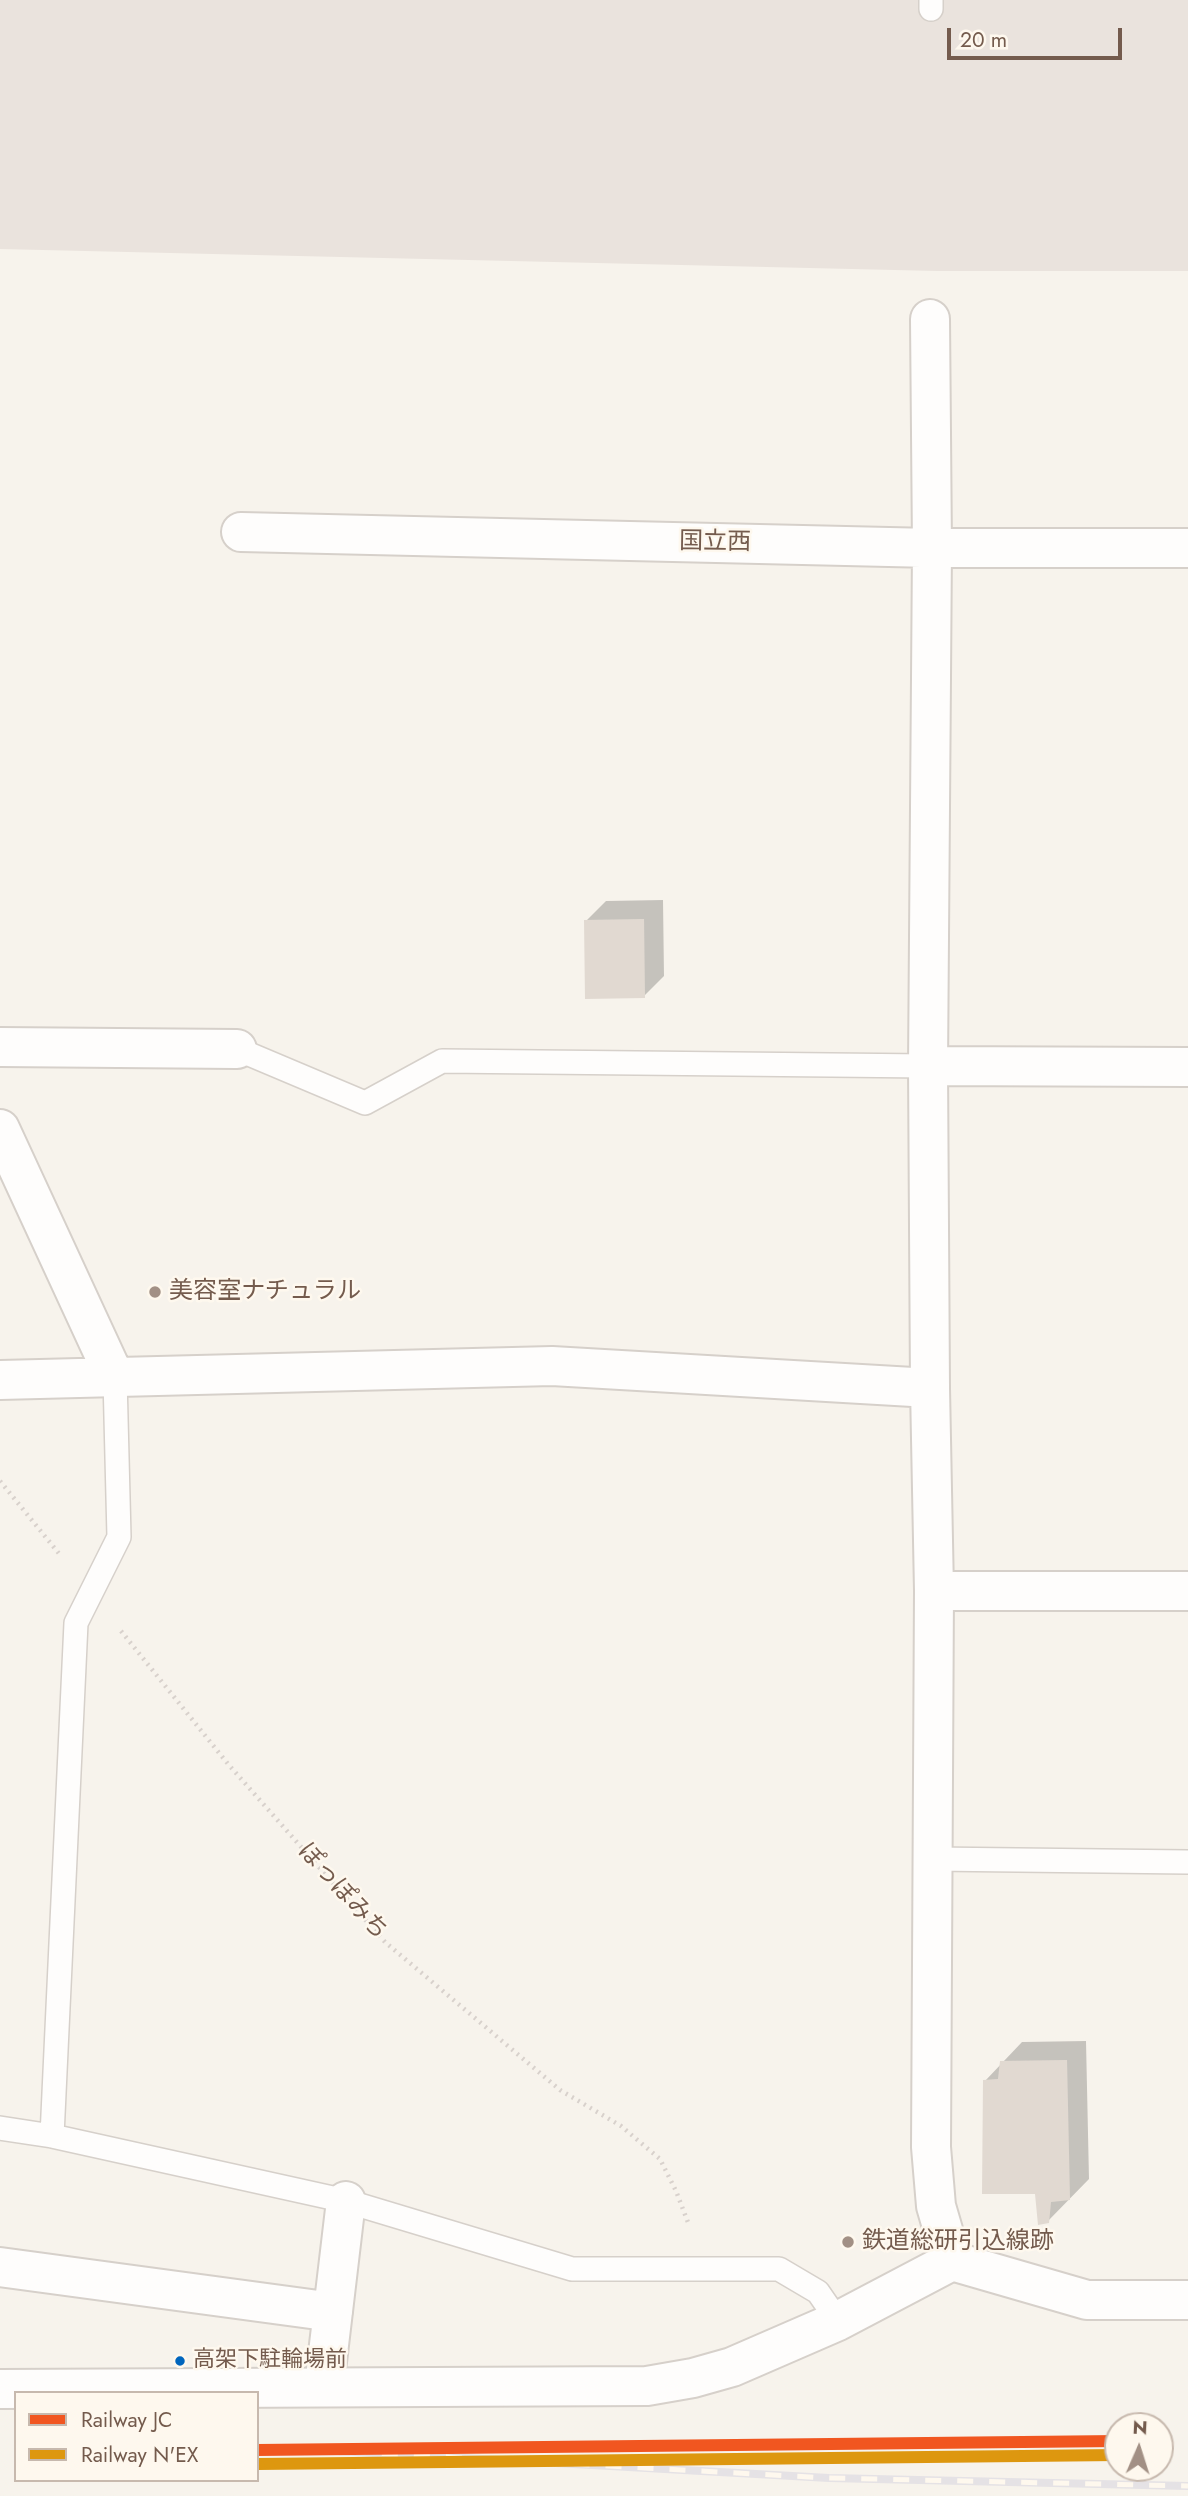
<!DOCTYPE html>
<html>
<head>
<meta charset="utf-8">
<style>
	body { margin:0 }
	#map { position:relative; width:1188px; height:2496px; overflow:hidden; background:#f7f3ec; font-family:Jost,sans-serif }
	canvas { display:block }
	.legend { position:absolute; left:14px; top:2391px; width:245px; height:91px; box-sizing:border-box; background:#fef8ee; border:2px solid #c7b9ae; margin:0; padding:9px 12px; list-style:none; font-size:21px; color:#745b4d }
	.legend li { display:flex; align-items:center; gap:14px; height:35px }
	.legend b { width:35px; border:2px solid #c7b9ae }
	.north { position:absolute; left:1104px; top:2412px; width:70px; height:70px; box-sizing:border-box; background:#fef8ee; border:2px solid #c7b9ae; border-radius:50%; rotate:3deg; font-size:19px; font-weight:700; line-height:28px; text-align:center; color:#745b4d }
	.north::after { content:''; display:block; margin:auto; width:24px; height:32px; background:#a29085; clip-path:polygon(50% 0,100% 100%,50% 72%,0 100%) }
	.scale { position:absolute; left:947px; top:28px; width:175px; height:32px; box-sizing:border-box; border:4px solid #745b4d; border-top:0; padding-left:9px; font-size:21px; line-height:24px; white-space:nowrap; color:#745b4d; -webkit-text-stroke:5px #fef8ee; paint-order:stroke }
</style>
</head>
<body>
<div id="map">
<canvas width="1188" height="2496"></canvas>
<ul class="legend">
<li><b style="height:9px;background:#f15620"></b>Railway JC</li>
<li><b style="height:9px;background:#dd970f"></b>Railway N'EX</li>
</ul>
<div class="north">N</div>
<div class="scale">20 m</div>
</div>
<script>
const context = document.querySelector('canvas').getContext('2d');
context.lineJoin = 'round';
function paint(path, color) { context.fillStyle = color; context.fill(path, 'evenodd'); }
const toPath = rows => new Path2D(rows.map(r => 'M' + r).join(''));
function trace(path, color, width, dash) { context.strokeStyle = color; context.lineWidth = width; context.lineCap = dash ? 'butt' : 'round'; context.setLineDash(dash || []); context.stroke(path); }
function label(font, color, halo, rows, align = 'center') {
  context.font = font + ' Jost,"Noto Sans JP",sans-serif'; context.lineWidth = 5; context.setLineDash([]); context.textBaseline = 'middle'; context.strokeStyle = halo; context.fillStyle = color; for (const [text, x, y, turn = 0] of rows) {
    context.save(); context.translate(x, y); context.rotate((+turn || 0) * Math.PI / 180); context.textAlign = isNaN(turn) ? turn : align; if (halo) context.strokeText(text, 0, 0); context.fillText(text, 0, 0); context.restore();
  }
}
const industrial = toPath([
	[0,0,1188,0,1188,271,937,271,0,249]
]);
const shadow = toPath([
	[663,900,664,976,644,996,586,921,606,901],
	[1086,2041,1089,2179,1048,2221,1037,2192,985,2081,1022,2042]
]);
const building = toPath([
	[644,919,645,998,585,999,584,920],
	[1067,2060,1070,2200,1051,2202,1049,2223,1038,2225,1035,2194,982,2194,983,2080,998,2079,1000,2061]
]);
const path = toPath([
	[0,1481,61,1556],
	[121,1631,228,1764,385,1942,560,2090,621,2126,660,2159,676,2191,689,2225]
]);
const service = toPath([
	[931,9,931,0],
	[237,1049,365,1103,442,1061,928,1066],
	[932,1859,1188,1862],
	[0,2128,52,2136,346,2201,572,2269,779,2269,818,2292,838,2321],
	[52,2136,76,1623,119,1537,115,1378]
]);
const minor = toPath([
	[930,319,932,548,928,1066,930,1388,934,1591,931,2147,936,2206,952,2261],
	[241,532,932,548,1188,548],
	[928,1066,1188,1067],
	[0,1129,115,1378],
	[0,1380,552,1366,930,1388],
	[934,1591,1188,1591],
	[0,2267,333,2312],
	[324,2387,346,2201]
]);
const tertiary = toPath([
	[0,1047,237,1049],
	[0,2389,647,2386,693,2378,732,2367,838,2321,952,2261,1087,2300,1188,2300]
]);
const rail = toPath([
	[318,2450,829,2478,1188,2486]
]);
const rail1 = toPath([
	[257,2450,1118,2441]
]);
const rail2 = toPath([
	[257,2464,1118,2455]
]);
const markers = [
	[155,1292,7,"#a29085"],
	[848,2242,7,"#a29085"],
	[180,2361,6,"#0065bd"]
];
const busNames = [
	["高架下駐輪場前",193,2361]
];
const streetNames = [
	["国立西",715,543,1],
	["ぽっぽみち",342,1892,48]
];
const poiNames = [
	["美容室ナチュラル",169,1292],
	["鉄道総研引込線跡",862,2242]
];
paint(industrial, '#eae3dd');
paint(shadow, '#0003');
paint(building, '#e1d9d1');
trace(service, '#d6d0ca', 26);
trace(minor, '#d6d0ca', 42);
trace(tertiary, '#d6d0ca', 42);
trace(path, '#d8d1cc', 4.5, [2, 5]);
trace(service, '#fefdfc', 23);
trace(minor, '#fefdfc', 38);
trace(tertiary, '#fefdfc', 38);
trace(rail, '#e5e2e5', 8);
trace(rail, '#fef8ee', 5, [16]);
trace(rail1, '#f15620', 12);
trace(rail2, '#dd970f', 12);
for (const [x, y, r, color] of markers) { const dot = new Path2D(); dot.arc(x, y, r, 0, 2 * Math.PI); context.fillStyle = color; context.fill(dot); trace(dot, '#fef8ee', 2.5); }
label('22px', '#745b4d', '#fef8ee', busNames, 'left');
label('24px', '#745b4d', '#fef8ee', streetNames);
label('24px', '#745b4d', '#fef8ee', poiNames, 'left');
</script>
</body>
</html>
